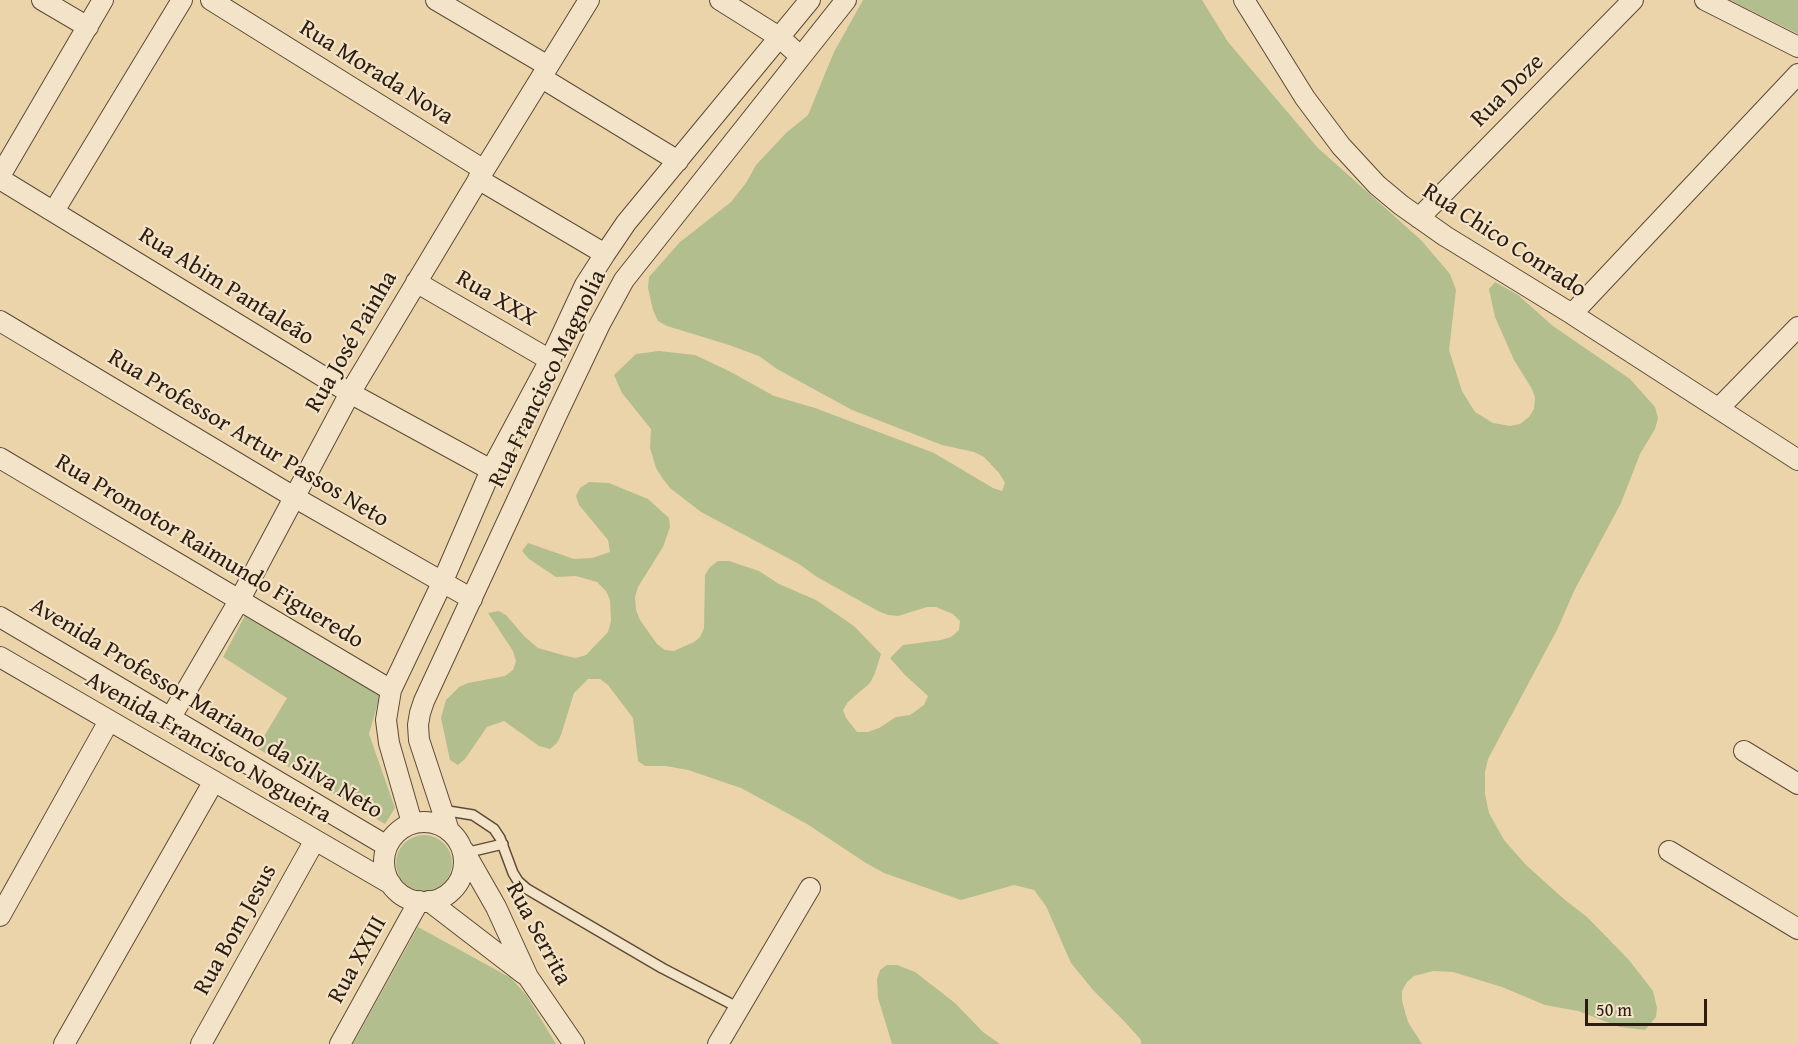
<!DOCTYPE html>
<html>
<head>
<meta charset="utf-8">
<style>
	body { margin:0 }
	#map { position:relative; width:1798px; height:1044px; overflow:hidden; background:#ecd4aa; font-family:"Gentium Book Plus",serif }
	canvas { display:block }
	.scale { position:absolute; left:1585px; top:999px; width:122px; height:27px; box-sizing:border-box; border:3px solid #2c1d10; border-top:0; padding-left:8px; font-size:18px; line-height:21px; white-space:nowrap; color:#2c1d10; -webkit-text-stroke:4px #f3e3c8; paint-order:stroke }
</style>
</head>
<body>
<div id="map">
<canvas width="1798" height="1044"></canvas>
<div class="scale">50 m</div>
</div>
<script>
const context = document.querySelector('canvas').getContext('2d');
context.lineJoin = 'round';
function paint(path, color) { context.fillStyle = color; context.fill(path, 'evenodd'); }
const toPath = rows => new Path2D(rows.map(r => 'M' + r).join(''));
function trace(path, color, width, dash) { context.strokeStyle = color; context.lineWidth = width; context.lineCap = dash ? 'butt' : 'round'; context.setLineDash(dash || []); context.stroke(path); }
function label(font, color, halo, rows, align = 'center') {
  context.font = font + ' "Gentium Book Plus",serif'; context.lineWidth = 4.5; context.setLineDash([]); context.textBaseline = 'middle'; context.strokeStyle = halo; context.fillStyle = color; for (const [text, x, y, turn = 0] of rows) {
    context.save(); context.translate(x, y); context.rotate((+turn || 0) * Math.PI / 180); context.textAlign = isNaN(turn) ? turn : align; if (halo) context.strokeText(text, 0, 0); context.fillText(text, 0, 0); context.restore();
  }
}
const green = toPath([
	[863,0,1202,0,1228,42,1318,148,1421,240,1450,274,1456,290,1449,350,1462,391,1475,412,1493,423,1510,426,1520,424,1529,417,1534,409,1535,398,1532,389,1514,360,1495,317,1489,289,1495,282,1518,295,1553,326,1630,379,1655,407,1658,418,1655,429,1640,454,1621,503,1574,591,1558,628,1488,759,1485,772,1485,794,1489,813,1504,840,1526,865,1565,900,1587,917,1629,960,1653,991,1657,1008,1656,1017,1645,1030,1620,1027,1578,1011,1545,1005,1502,987,1453,972,1433,971,1414,976,1407,982,1402,991,1402,1001,1408,1022,1422,1044,1141,1044,1141,1040,1125,1022,1093,990,1071,963,1046,906,1034,890,1014,885,961,900,884,873,866,863,807,824,741,788,688,770,666,766,645,766,638,761,633,718,608,685,600,679,588,679,574,693,561,735,557,743,550,749,539,746,504,721,487,727,465,759,458,765,450,760,441,718,446,700,459,687,468,683,505,676,513,670,516,661,513,651,488,613,499,611,506,615,524,636,538,648,566,656,576,658,586,655,608,632,611,621,610,600,606,591,597,582,576,576,556,577,529,559,522,551,528,543,574,559,592,558,610,552,608,540,579,505,576,496,580,488,589,482,609,483,648,499,669,518,670,527,663,547,638,587,635,597,636,610,640,620,657,644,665,650,674,651,694,642,700,637,704,628,705,575,710,567,718,561,729,561,759,571,779,584,816,600,854,626,881,654,875,673,870,683,848,702,843,710,846,718,857,732,868,732,879,728,896,717,910,715,924,705,928,696,905,675,890,658,903,645,941,640,951,637,959,630,960,621,953,614,936,607,927,607,898,616,888,615,878,611,817,577,799,564,701,512,670,488,663,479,656,468,650,448,651,429,622,393,614,375,636,354,659,351,695,355,729,371,774,396,815,408,934,453,993,488,1002,491,1005,483,999,473,984,457,974,452,942,445,852,410,777,369,759,356,729,345,667,326,658,321,653,310,648,288,649,277,680,242,731,202,746,183,756,165,786,133,808,115,834,52],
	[1730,0,1798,0,1798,34],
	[248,610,381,692,369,734,395,808,385,824,257,748,287,698,223,657],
	'396 863a28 28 0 1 1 56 0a28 28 0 1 1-56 0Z',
	[418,927,511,978,527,996,556,1044,353,1044],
	[887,965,897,965,915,972,955,1003,983,1032,1000,1044,892,1044,878,998,877,979,880,970]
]);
const lane = toPath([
	[442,810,473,815,494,829,500,838,513,873,518,881,527,889,662,968,739,1008],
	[465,853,503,844]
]);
const street = toPath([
	[42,0,88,27],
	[211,0,484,170],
	[436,0,548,66],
	[720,0,779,37,800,56],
	[1244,0,1305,98,1341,146,1377,185,1401,205,1445,236,1572,314,1798,460],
	[1705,0,1798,47],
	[542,78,678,161],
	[0,176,103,0],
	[0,179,350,393,491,470],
	[478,179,605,254],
	[54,211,182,0],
	[1419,218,1633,0],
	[416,282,550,360],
	[1572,314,1798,74],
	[0,321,294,497,472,599],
	[1719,408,1798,327],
	[0,458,391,690],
	[0,617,387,846],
	[0,657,391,884],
	[171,717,240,599,350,393,484,170,589,0],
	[1744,751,1798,784],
	'384 862a40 40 0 1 1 80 0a40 40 0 1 1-80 0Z',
	[412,823,389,743,386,720,391,690,442,583,491,470,550,360,585,285,605,254,626,223,810,0],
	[449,831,419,740,418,725,420,713,424,701,558,412,600,324,624,280,846,0],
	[464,851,496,907,528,977,574,1044],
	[1669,851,1798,929],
	[429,901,524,974],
	[0,916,109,721],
	[64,1044,214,781],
	[201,1044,315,840],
	[340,1044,419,901],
	[718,1044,810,888]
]);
const streetNames = [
	["Rua Morada Nova",376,73,32],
	["Rua Doze",1508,91,-45],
	["Rua Chico Conrado",1504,241,33],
	["Rua Abim Pantaleão",226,287,32],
	["Rua XXX",496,299,30],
	["Rua José Painha",352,342,-60],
	["Rua Francisco Magnolia",548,379,-64],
	["Rua Professor Artur Passos Neto",248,439,31],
	["Rua Promotor Raimundo Figueredo",209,552,31],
	["Avenida Professor Mariano da Silva Neto",206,709,31],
	["Avenida Francisco Nogueira",208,748,30],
	["Rua Bom Jesus",236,930,-61],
	["Rua Serrita",538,934,62],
	["Rua XXIII",358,960,-61]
];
paint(green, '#b2be8d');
trace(lane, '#5c4b36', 12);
trace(street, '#5c4b36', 22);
trace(lane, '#f3e3c8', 9);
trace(street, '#f3e3c8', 20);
label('24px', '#2c1d10', '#f3e3c8', streetNames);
</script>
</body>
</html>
